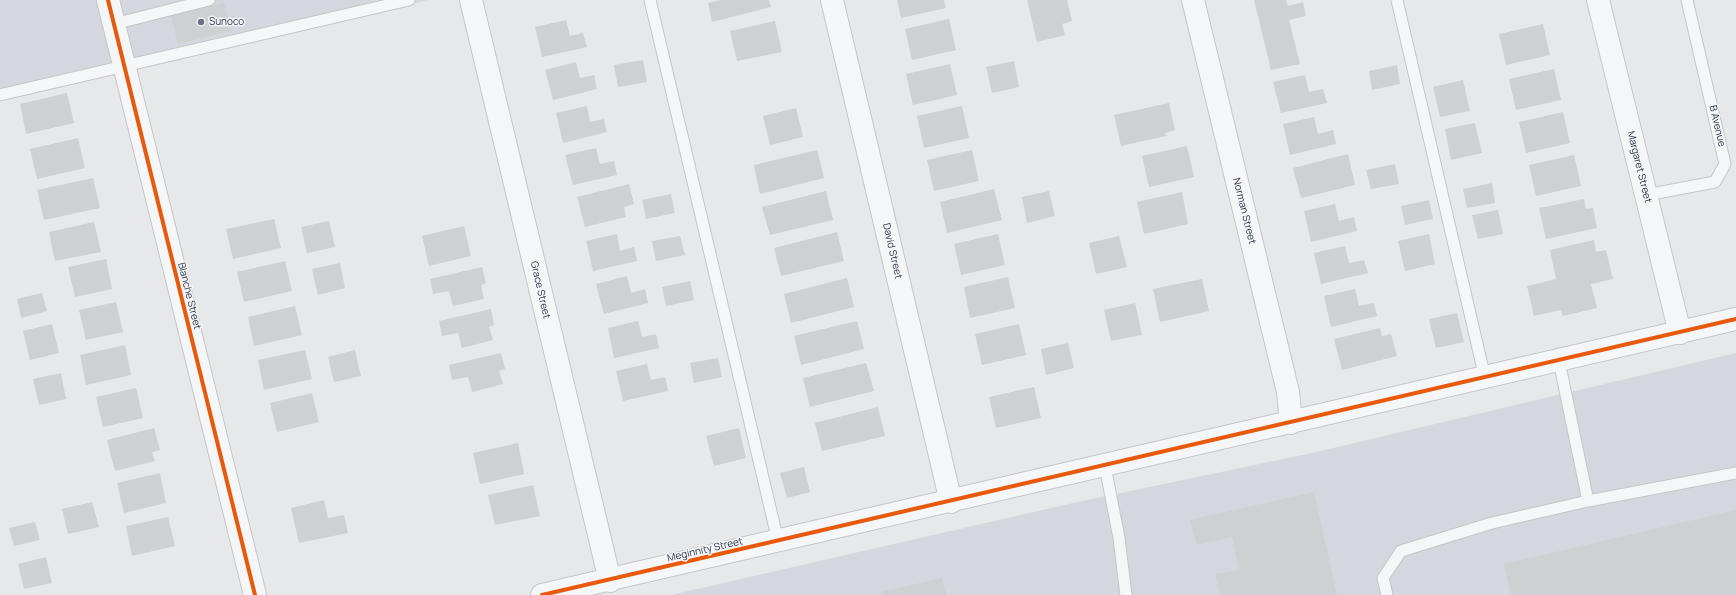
<!DOCTYPE html>
<html>
<head>
<meta charset="utf-8">
<style>
	body { margin:0 }
	canvas { display:block; background:#e6e8ea }
</style>
</head>
<body>
<canvas width="1736" height="595"></canvas>
<script>
const context = document.querySelector('canvas').getContext('2d');
context.lineJoin = 'round';
function paint(path, color) { context.fillStyle = color; context.fill(path, 'evenodd'); }
const toPath = rows => new Path2D(rows.map(r => 'M' + r).join(''));
function trace(path, color, width, dash) { context.strokeStyle = color; context.lineWidth = width; context.lineCap = dash ? 'butt' : 'round'; context.setLineDash(dash || []); context.stroke(path); }
function label(font, color, halo, rows, align = 'center') {
  context.font = font + ' Manrope,sans-serif'; context.lineWidth = 3; context.setLineDash([]); context.textBaseline = 'middle'; context.strokeStyle = halo; context.fillStyle = color; for (const [text, x, y, turn = 0] of rows) {
    context.save(); context.translate(x, y); context.rotate((+turn || 0) * Math.PI / 180); context.textAlign = isNaN(turn) ? turn : align; if (halo) context.strokeText(text, 0, 0); context.fillText(text, 0, 0); context.restore();
  }
}
const built = toPath([
	[0,0,428,0,0,97],
	[1736,353,1736,595,671,595,1073,503,1312,453]
]);
const building = toPath([
	[721,0,769,0,771,7,712,22,708,3],
	[897,0,944,0,946,8,901,18],
	[1027,0,1067,0,1072,21,1062,24,1065,35,1037,42],
	[1254,0,1286,0,1288,6,1303,2,1306,16,1289,20,1300,64,1271,70],
	[224,3,231,31,178,44,171,16],
	[949,19,956,50,912,60,905,29],
	[566,20,570,36,583,33,587,47,542,57,535,27],
	[775,21,782,52,737,61,730,31],
	[1543,24,1550,55,1506,65,1499,34],
	[643,60,647,82,618,87,614,65],
	[1014,61,1019,87,992,93,986,67],
	[576,62,580,78,594,75,597,89,553,100,545,70],
	[950,64,957,95,913,105,906,74],
	[1397,65,1400,84,1372,90,1369,71],
	[1554,69,1561,100,1516,110,1509,79],
	[1305,75,1309,92,1323,89,1327,103,1281,113,1273,82],
	[1463,80,1470,111,1440,117,1433,87],
	[67,93,74,123,26,134,20,104],
	[1169,103,1175,130,1165,133,1166,136,1121,146,1114,115],
	[587,106,590,122,604,119,607,132,563,143,556,113],
	[962,106,969,138,924,148,917,116],
	[796,108,803,137,770,145,763,116],
	[1563,112,1570,143,1526,153,1519,122],
	[1314,117,1318,134,1333,130,1336,144,1290,155,1283,124],
	[1475,123,1482,153,1451,160,1445,129],
	[78,138,85,168,37,179,30,149],
	[1187,146,1194,177,1149,187,1142,156],
	[596,148,600,164,614,161,617,175,573,185,565,155],
	[817,150,824,178,760,194,754,165],
	[972,150,979,181,934,191,927,160],
	[1348,154,1355,185,1301,198,1293,168],
	[1574,155,1581,186,1536,196,1529,165],
	[1395,164,1399,184,1371,189,1366,170],
	[93,178,100,208,44,220,37,190],
	[1492,183,1495,203,1467,208,1463,189],
	[629,184,634,204,624,207,626,217,585,227,577,197],
	[994,189,1002,220,947,233,940,202],
	[826,191,833,220,770,235,762,207],
	[1049,191,1055,216,1027,223,1022,197],
	[1182,192,1188,224,1144,234,1137,202],
	[671,194,675,213,646,219,642,200],
	[1584,199,1586,209,1593,208,1597,228,1546,239,1539,208],
	[1429,200,1433,219,1405,225,1401,206],
	[1335,204,1339,221,1354,217,1357,231,1311,242,1304,211],
	[1498,210,1503,234,1478,239,1472,215],
	[274,219,281,248,233,259,226,229],
	[329,221,335,247,307,253,301,227],
	[94,222,101,252,55,261,49,232],
	[464,226,471,256,429,266,422,236],
	[837,232,844,261,781,276,774,248],
	[617,234,620,251,634,247,637,261,593,271,586,241],
	[998,234,1005,265,961,275,954,244],
	[1429,234,1435,264,1405,271,1398,241],
	[680,236,685,255,656,261,652,241],
	[1119,236,1127,267,1096,274,1089,243],
	[1594,240,1596,252,1606,250,1613,279,1591,284,1597,308,1563,316,1561,310,1534,316,1527,286,1556,279,1550,250],
	[1345,246,1349,263,1364,260,1368,273,1321,284,1314,253],
	[106,259,112,289,75,297,68,267],
	[285,261,292,291,244,302,237,272],
	[340,263,345,288,318,295,312,269],
	[482,267,486,283,481,285,484,299,453,306,449,291,433,294,430,279],
	[627,276,631,293,645,289,648,303,604,314,596,284],
	[1008,277,1015,308,970,318,964,287],
	[847,278,854,307,791,323,784,294],
	[1202,279,1209,311,1160,322,1153,289],
	[690,281,694,300,666,306,662,287],
	[1355,289,1359,306,1374,303,1377,316,1331,327,1324,296],
	[42,293,47,311,21,318,17,299],
	[116,302,123,332,86,340,79,310],
	[1135,303,1142,335,1111,341,1104,310],
	[295,306,302,335,254,346,248,317],
	[491,309,494,325,489,327,493,340,462,348,458,333,442,336,439,321],
	[1457,313,1464,342,1436,348,1429,319],
	[638,321,642,337,656,334,659,348,614,358,608,328],
	[857,321,864,349,801,365,794,336],
	[52,324,59,353,30,360,23,331],
	[1019,324,1026,355,982,365,975,334],
	[1380,328,1382,336,1391,334,1397,356,1342,370,1334,339],
	[1068,343,1074,368,1046,375,1041,349],
	[125,345,131,375,86,385,80,355],
	[305,350,312,379,264,390,258,360],
	[355,350,361,376,334,382,328,357],
	[501,353,505,369,499,371,503,384,472,392,468,377,452,380,449,365],
	[718,358,722,377,694,383,690,363],
	[866,363,874,391,810,407,803,378],
	[647,364,651,380,665,377,668,391,623,401,616,371],
	[61,373,66,399,39,405,33,379],
	[1034,387,1041,418,996,428,989,397],
	[136,388,143,418,103,427,96,397],
	[312,393,319,422,277,432,270,403],
	[878,407,885,436,822,451,815,423],
	[154,428,160,450,152,452,155,461,115,471,107,440],
	[739,428,746,458,714,466,706,436],
	[518,443,524,474,480,484,473,453],
	[804,467,810,492,787,498,780,473],
	[160,473,166,503,124,513,117,483],
	[533,485,540,516,495,525,488,495],
	[1314,492,1337,595,1220,595,1215,574,1239,570,1232,537,1197,545,1190,520],
	[324,500,328,518,344,515,348,533,299,543,291,508],
	[92,502,99,527,68,534,62,509],
	[1736,510,1736,595,1511,595,1504,564],
	[168,517,175,546,132,556,126,526],
	[35,522,40,540,14,546,9,528],
	[46,557,52,583,24,589,18,564],
	[942,578,946,595,882,595,881,592]
]);
const service = toPath([
	[650,0,778,541],
	[1397,0,1485,378],
	[114,24,209,0],
	[0,95,409,0],
	[1646,195,1715,182,1725,164,1687,0],
	[1559,361,1588,501,1736,473],
	[1105,466,1119,538,1126,595],
	[1387,595,1383,578,1401,551,1492,523,1588,501]
]);
const minor = toPath([
	[108,0,255,595],
	[471,0,610,581],
	[832,0,951,502],
	[1193,0,1288,392,1291,423],
	[1598,0,1680,333],
	[542,595,1736,319]
]);
const cycleway = toPath([
	[108,0,255,595],
	[542,595,1736,319]
]);
const markers = [
	[201,22,4,"#6c737f"]
];
const poiNames = [
	["Sunoco",209,22]
];
const streetNames = [
	["B Avenue",1717,126,77],
	["Margaret Street",1639,167,76],
	["Norman Street",1244,211,76],
	["David Street",892,251,77],
	["Grace Street",540,290,77],
	["Blanche Street",189,296,76],
	["Meginnity Street",705,550,-13]
];
paint(built, '#d4d7dd');
paint(building, '#ced0d3');
trace(service, '#c4c6c8', 13);
trace(minor, '#c4c6c8', 24);
trace(service, '#f5f6f7', 11);
trace(minor, '#f5f6f7', 22);
trace(cycleway, '#e8590c', 4);
for (const [x, y, r, color] of markers) { const dot = new Path2D(); dot.arc(x, y, r, 0, 2 * Math.PI); context.fillStyle = color; context.fill(dot); trace(dot, '#f4f6f9', 1.5); }
label('10px', '#2b3445', '#f4f6f9', poiNames, 'left');
label('10px', '#2b3445', '#f4f6f9', streetNames);
</script>
</body>
</html>
